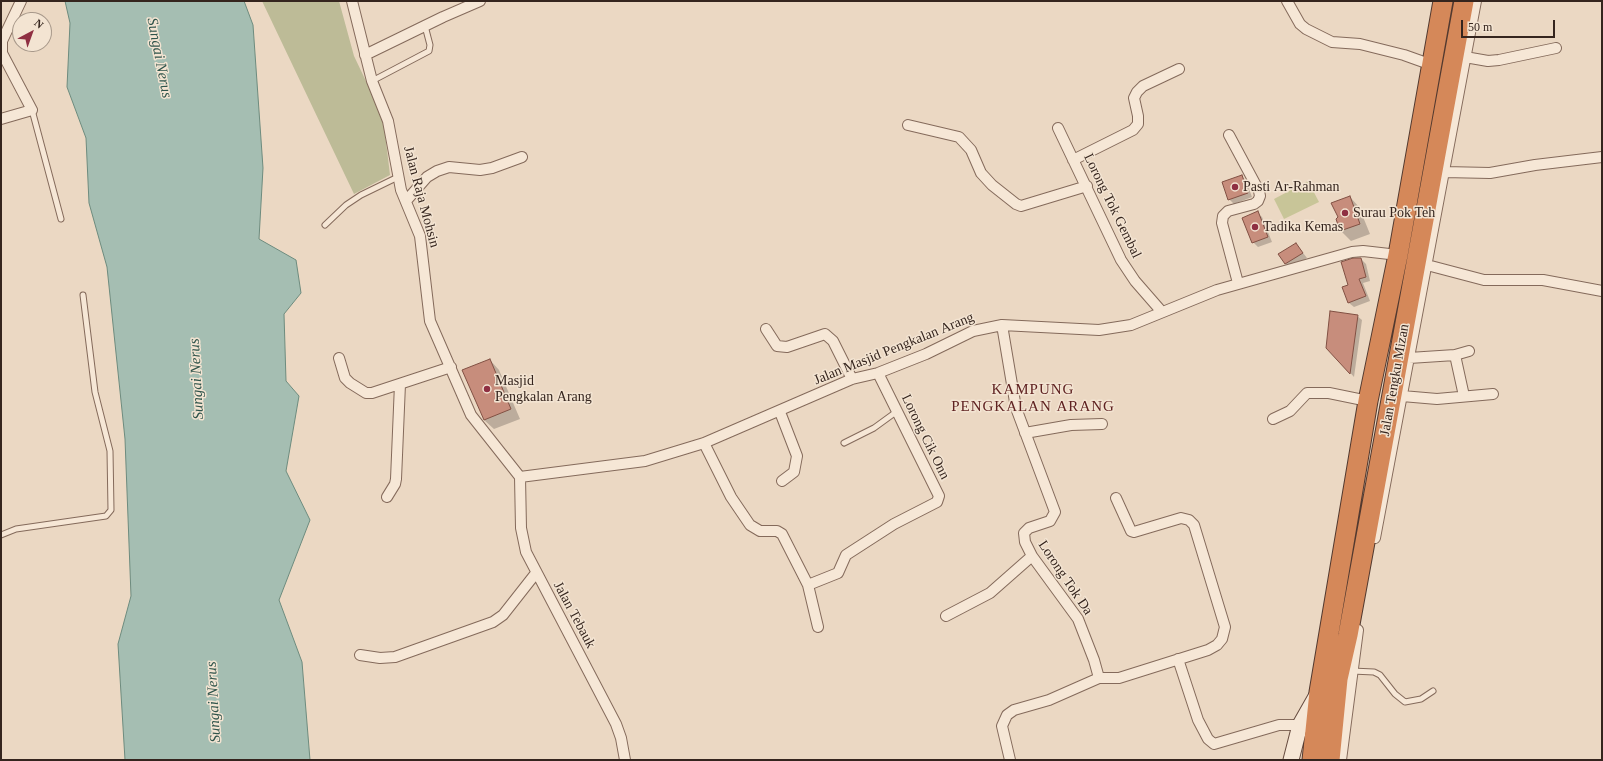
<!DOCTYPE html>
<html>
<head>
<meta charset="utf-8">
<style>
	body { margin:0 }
	#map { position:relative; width:1603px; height:761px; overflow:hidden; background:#ebd8c3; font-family:"Times New Roman",serif }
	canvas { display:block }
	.frame { position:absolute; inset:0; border:2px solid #35251e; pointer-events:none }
	.north { position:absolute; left:12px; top:12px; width:40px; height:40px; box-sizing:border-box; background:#f3e4d2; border:1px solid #a7988a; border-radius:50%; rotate:41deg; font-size:11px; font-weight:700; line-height:16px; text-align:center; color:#35251e }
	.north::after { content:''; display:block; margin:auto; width:14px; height:18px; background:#8f2f42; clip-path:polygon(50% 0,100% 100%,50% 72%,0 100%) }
	.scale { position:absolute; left:1461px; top:20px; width:94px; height:18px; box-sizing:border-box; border:2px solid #35251e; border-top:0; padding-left:5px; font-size:12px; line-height:14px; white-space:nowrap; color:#35251e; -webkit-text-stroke:3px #f3e4d2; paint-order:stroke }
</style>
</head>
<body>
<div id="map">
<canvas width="1603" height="761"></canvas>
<div class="frame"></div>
<div class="north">N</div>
<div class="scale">50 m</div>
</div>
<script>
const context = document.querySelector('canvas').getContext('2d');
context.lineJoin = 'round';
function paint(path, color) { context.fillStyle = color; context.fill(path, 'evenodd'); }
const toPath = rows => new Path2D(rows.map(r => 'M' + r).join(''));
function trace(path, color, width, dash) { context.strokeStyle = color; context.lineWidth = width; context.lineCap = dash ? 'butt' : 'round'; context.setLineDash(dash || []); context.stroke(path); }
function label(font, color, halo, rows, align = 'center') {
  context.font = font + ' "Times New Roman",serif'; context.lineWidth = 3; context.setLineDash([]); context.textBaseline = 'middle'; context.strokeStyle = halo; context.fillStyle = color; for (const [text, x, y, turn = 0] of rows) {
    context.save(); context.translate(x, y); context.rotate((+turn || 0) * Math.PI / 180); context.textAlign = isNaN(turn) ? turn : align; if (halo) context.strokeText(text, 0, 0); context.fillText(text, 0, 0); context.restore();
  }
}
const green = toPath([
	[1308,181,1319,202,1284,219,1274,199]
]);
const cemetery = toPath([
	[262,1,339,1,354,56,383,117,390,175,354,194]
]);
const water = toPath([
	[65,1,244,1,253,25,263,168,259,239,296,260,301,293,284,314,286,381,299,396,286,471,310,520,279,600,302,662,310,760,125,760,118,644,131,596,125,439,107,267,89,203,86,138,67,87,70,23,65,1]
]);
const shadow = toPath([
	[1242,176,1246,181,1252,197,1234,204,1229,199],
	[1350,197,1359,207,1370,234,1351,241,1341,231,1337,219,1339,217],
	[1257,213,1262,217,1272,242,1258,247,1253,242],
	[1296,244,1307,258,1290,268,1286,264],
	[1361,259,1366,264,1370,281,1363,283,1370,301,1354,307,1349,303,1349,286],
	[1357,316,1362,320,1354,377,1327,347],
	[490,360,499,370,520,419,494,429,484,420]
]);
const building = toPath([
	[1242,175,1248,193,1228,200,1222,182,1242,175],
	[1350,196,1360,224,1340,231,1336,219,1338,217,1331,203,1350,196],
	[1258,211,1268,237,1252,243,1242,218,1258,211],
	[1296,243,1303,253,1285,264,1278,254,1296,243],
	[1353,258,1361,258,1366,277,1359,279,1366,296,1348,303,1342,287,1348,285,1341,262,1353,258],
	[1330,311,1358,315,1350,374,1326,348,1330,311],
	[490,359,511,409,484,420,462,370,490,359]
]);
const lane = toPath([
	[372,81,429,51,430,45,425,26],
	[32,110,61,219],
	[325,225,346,205,361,195,398,177],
	[844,443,874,428,896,412],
	[1,535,16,529,106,516,111,510,110,451,95,392,83,295],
	[1352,671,1374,672,1380,675,1395,694,1405,702,1421,699,1433,691]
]);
const street = toPath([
	[352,1,372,81,388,121,401,190,420,236,430,321,471,415,520,477],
	[1287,1,1300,24,1306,29,1332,42,1360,44,1404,55,1432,65],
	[365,55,443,17,480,1],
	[1465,57,1488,61,1499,60,1556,48],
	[1,119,32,110,2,53,2,41,21,1],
	[908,125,959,137,971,150,981,173,992,185,1016,204,1021,206,1087,186],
	[1058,128,1121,260,1135,281,1162,312],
	[1229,135,1259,191,1260,196,1258,201,1254,204,1228,211,1223,216,1222,223,1238,283],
	[1073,160,1133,130,1138,124,1138,116,1134,98,1137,92,1143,86,1179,69],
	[1444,172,1490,173,1535,165,1602,157],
	[406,201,427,177,437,171,449,167,480,170,492,168,522,157],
	[1427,265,1484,280,1543,280,1602,291],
	[1002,325,1016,408,1055,512,1050,521,1029,528,1024,533,1025,542,1032,556,1078,619,1094,660,1099,678,1049,700,1014,710,1007,715,1002,726,1010,760],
	[766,329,777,346,787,347,825,334,833,341,852,379],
	[1455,355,1464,396],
	[339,358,345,378,350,383,366,393,372,393,451,367],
	[1409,358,1455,355,1469,351],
	[1402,396,1437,399,1493,394],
	[780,412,797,456,794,472,782,481],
	[1273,419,1290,411,1307,393,1329,393,1368,401],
	[1025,433,1071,425,1102,424],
	[704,443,731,497,750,525,760,531,777,531,782,534,808,585,818,627],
	[520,477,645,461,704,443,852,379,878,373,926,354,973,331,1002,325,1099,330,1131,325,1217,290,1352,252,1363,251,1398,255],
	[520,477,521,528,526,552,616,724,621,738,625,760],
	[387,497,395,484,396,479,400,384],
	[1375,538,1476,1],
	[808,585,838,573,846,555,894,524,937,502,939,496,878,373],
	[946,616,990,593,1032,556],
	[360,655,380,658,395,657,493,622,503,615,536,573],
	[1178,659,1198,720,1208,739,1214,744,1279,725,1305,725],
	[1099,678,1119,678,1208,650,1217,645,1222,639,1225,627,1194,525,1189,520,1181,518,1134,532,1131,531,1116,498],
	[1341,760,1358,630]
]);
const secondary = toPath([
	[1291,760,1300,725,1317,695]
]);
const highway = toPath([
	[1312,760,1319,692,1368,401,1398,255,1443,1],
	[1330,760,1338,679,1348,635,1464,1]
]);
const markers = [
	[1235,187,4,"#8f2f42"],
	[1345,213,4,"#8f2f42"],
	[1255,227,4,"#8f2f42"],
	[487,389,4,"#8f2f42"]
];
const poiNames = [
	["Pasti Ar-Rahman",1243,187],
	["Surau Pok Teh",1353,213],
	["Tadika Kemas",1263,227],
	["Masjid",495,381],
	["Pengkalan Arang",495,397]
];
const streetNames = [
	["Jalan Raja Mohsin",421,197,75],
	["Lorong Tok Gembal",1112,206,64],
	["Jalan Masjid Pengkalan Arang",894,349,-22],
	["Jalan Tengku Mizan",1395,380,-80],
	["Lorong Cik Onn",925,437,64],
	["Lorong Tok Da",1065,578,56],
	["Jalan Tebauk",574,615,62]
];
const waterNames = [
	["Sungai Nerus",159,58,79],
	["Sungai Nerus",197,379,-93],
	["Sungai Nerus",214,702,-93]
];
const neighbourhoodNames = [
	["KAMPUNG",1033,390],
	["PENGKALAN ARANG",1033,407]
];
paint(green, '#c8c598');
paint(cemetery, '#bdbb97');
paint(water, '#a5beb2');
trace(water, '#6d8b7e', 1);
paint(shadow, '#0003');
paint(building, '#c78d7c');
trace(building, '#815043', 1);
trace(lane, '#846a5b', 7);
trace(street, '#846a5b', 12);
trace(secondary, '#664b3f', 17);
trace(highway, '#52392f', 21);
trace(lane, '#f6e7d6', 5);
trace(street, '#f6e7d6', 10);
trace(secondary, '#f6e7d6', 15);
trace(highway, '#d58859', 19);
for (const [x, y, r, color] of markers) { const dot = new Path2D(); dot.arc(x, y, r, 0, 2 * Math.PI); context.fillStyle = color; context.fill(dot); trace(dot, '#f3e4d2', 1.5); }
label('14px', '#35251e', '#f3e4d2', poiNames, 'left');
label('14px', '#35251e', '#f3e4d2', streetNames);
label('italic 15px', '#2f544b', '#f3e4d2', waterNames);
context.letterSpacing = '1px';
label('15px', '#5f2221', '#f3e4d2', neighbourhoodNames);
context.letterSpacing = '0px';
</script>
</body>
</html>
